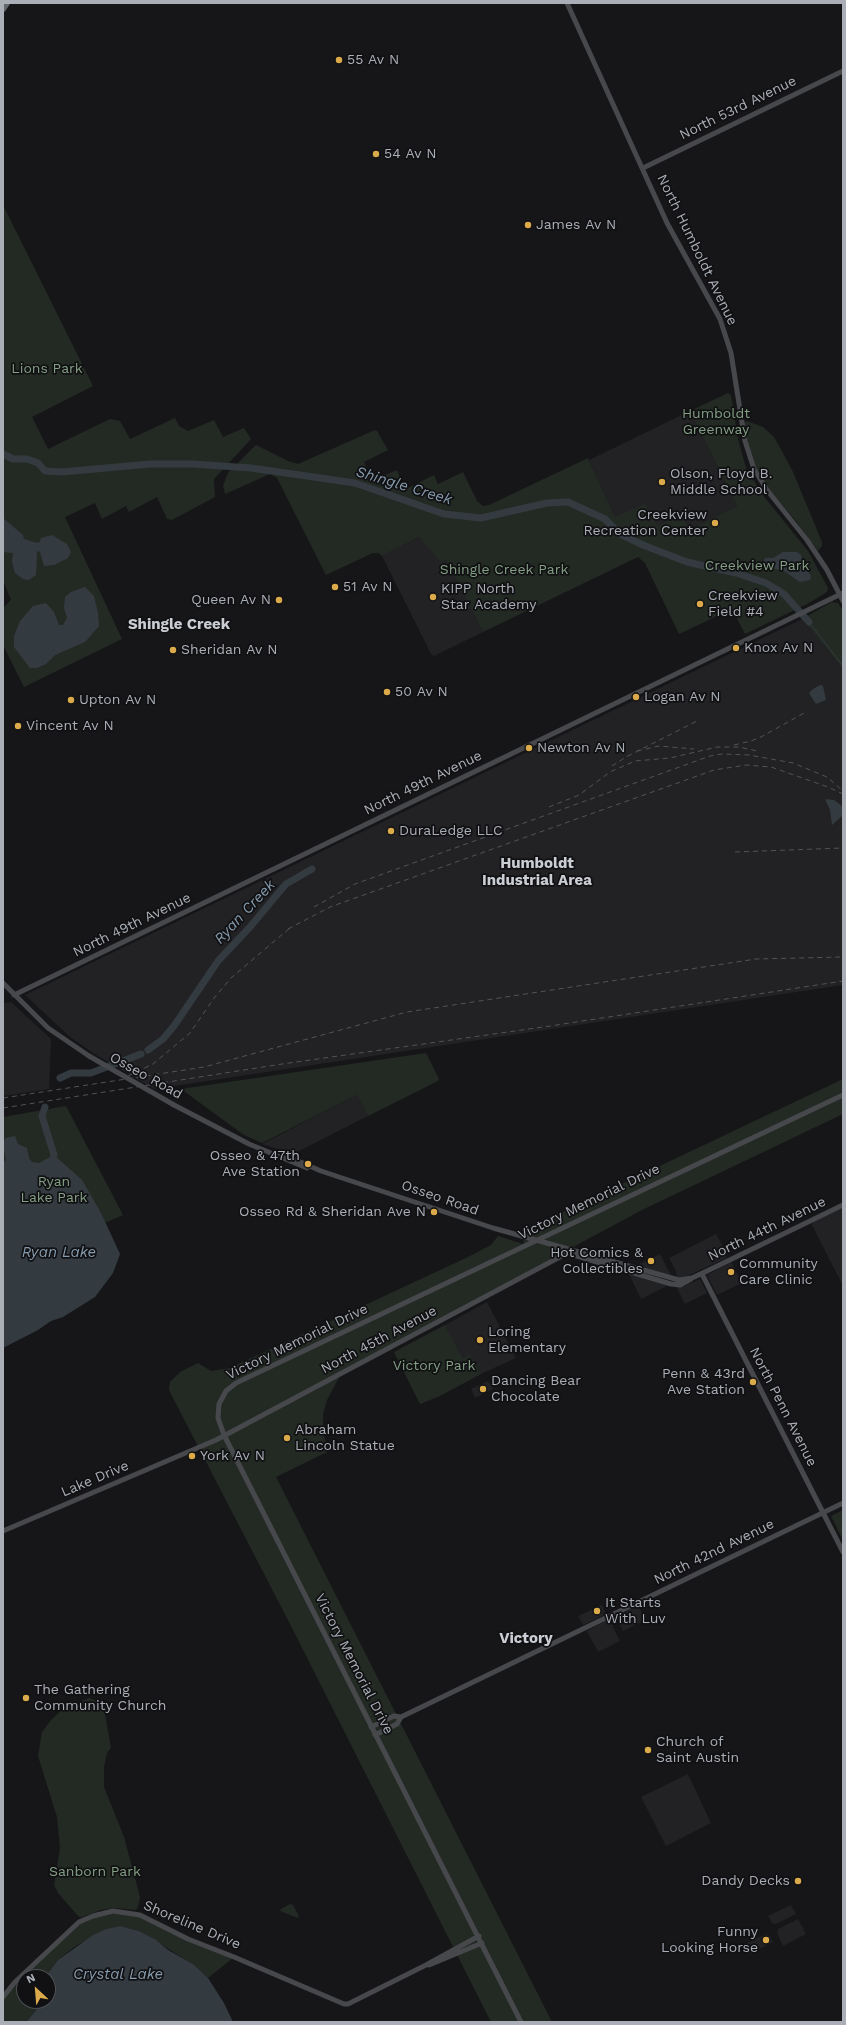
<!DOCTYPE html>
<html>
<head>
<meta charset="utf-8">
<style>
	body { margin:0 }
	#map { position:relative; width:846px; height:2025px; overflow:hidden; background:#161618; font-family:"Work Sans",sans-serif }
	canvas { display:block }
	.frame { position:absolute; inset:0; border:4px solid #aaaeb6; pointer-events:none }
	.north { position:absolute; left:16px; top:1969px; width:40px; height:40px; box-sizing:border-box; background:#111113; border:1px solid #4e5054; border-radius:50%; rotate:334deg; font-size:11px; font-weight:700; line-height:16px; text-align:center; color:#aaaeb6 }
	.north::after { content:''; display:block; margin:auto; width:14px; height:18px; background:#dbaa4b; clip-path:polygon(50% 0,100% 100%,50% 72%,0 100%) }
</style>
</head>
<body>
<div id="map">
<canvas width="846" height="2025"></canvas>
<div class="frame"></div>
<div class="north">N</div>
</div>
<script>
const context = document.querySelector('canvas').getContext('2d');
context.lineJoin = 'round';
function paint(path, color) { context.fillStyle = color; context.fill(path, 'evenodd'); }
const toPath = rows => new Path2D(rows.map(r => 'M' + r).join(''));
function trace(path, color, width, dash) { context.strokeStyle = color; context.lineWidth = width; context.lineCap = dash ? 'butt' : 'round'; context.setLineDash(dash || []); context.stroke(path); }
function label(font, color, halo, rows, align = 'center') {
  context.font = font + ' "Work Sans",sans-serif'; context.lineWidth = 3.5; context.setLineDash([]); context.textBaseline = 'middle'; context.strokeStyle = halo; context.fillStyle = color; for (const [text, x, y, turn = 0] of rows) {
    context.save(); context.translate(x, y); context.rotate((+turn || 0) * Math.PI / 180); context.textAlign = isNaN(turn) ? turn : align; if (halo) context.strokeText(text, 0, 0); context.fillText(text, 0, 0); context.restore();
  }
}
const built = toPath([
	[690,411,737,506,689,530,657,526,615,517,589,460],
	[419,537,446,560,483,632,434,656,431,654,382,556],
	[802,619,843,669,843,985,154,1089,93,1053,69,1036,25,995],
	[11,1002,51,1039,49,1089,3,1096,3,1003],
	[357,1095,368,1116,293,1154,262,1144],
	[843,1208,843,1286,812,1225,813,1221],
	[716,1234,727,1254,726,1258,681,1279,677,1277,675,1269,669,1258],
	[660,1254,671,1275,638,1268,637,1265],
	[731,1262,742,1283,717,1295,707,1275],
	[629,1274,666,1285,667,1286,641,1299],
	[700,1279,707,1293,685,1304,676,1286,684,1286],
	[487,1302,516,1358,481,1374,470,1355,463,1358,445,1325],
	[488,1381,493,1389,475,1398,471,1389],
	[602,1605,606,1614,583,1625,578,1616],
	[638,1606,646,1620,623,1631,617,1619,618,1614],
	[609,1619,620,1641,598,1652,587,1631],
	[688,1774,711,1823,666,1846,641,1797],
	[791,1905,796,1914,776,1924,772,1923,768,1916],
	[798,1919,806,1934,783,1946,777,1933,778,1929],
	[766,1934,770,1936,773,1942,750,1954,745,1944]
]);
const green = toPath([
	[3,205,93,386,32,417,48,449,110,419,120,421,130,439,175,418,179,426,188,431,214,420,223,437,244,428,251,439,214,479,215,497,172,520,167,519,157,497,129,512,126,506,102,519,95,503,65,517,122,639,24,687,3,645,3,608,11,600,3,580],
	[728,393,731,395,738,439,746,468,762,494,808,551,828,588,827,592,807,604,745,634,732,609,679,634,645,563,638,557,483,632,446,560,441,562,419,537,382,556,379,553,373,553,326,575,277,478,270,474,225,494,223,486,228,473,256,445,288,461,298,464,375,430,377,431,388,450,364,462,368,471,380,477,397,470,403,485,408,488,434,475,438,484,463,472,477,501,483,506,489,505,588,458,615,517,645,504,657,526,682,515,689,530,737,506,690,411],
	[747,421,763,427,774,437,783,453,793,472,822,542,822,546,818,551,796,521,767,487,757,470,746,441,744,423],
	[832,602,838,603,843,611,843,669,802,619],
	[426,1053,439,1079,438,1081,368,1116,357,1095,262,1143,244,1135,181,1089],
	[843,1079,843,1114,642,1210,441,1318,341,1374,327,1400,323,1414,323,1434,329,1451,276,1477,552,2022,491,2022,290,1624,172,1396,169,1390,170,1382,180,1372,198,1363,211,1371,230,1368,468,1257,491,1245,498,1236,523,1244,527,1229],
	[66,1106,123,1215,3,1267,3,1117],
	[445,1325,463,1358,470,1354,481,1374,440,1396,420,1404,394,1352],
	[843,1510,843,1540,831,1516],
	[89,1698,97,1701,105,1714,111,1748,107,1753,104,1767,104,1787,124,1837,140,1897,138,1907,136,1910,114,1908,101,1910,82,1917,79,1917,58,1893,54,1885,60,1848,57,1817,38,1756,42,1732,51,1720,62,1710],
	[290,1904,293,1905,299,1916,298,1918,280,1911,281,1909],
	[104,1913,140,1915,164,1928,234,1957,208,1978,193,1964,139,1931,120,1926,106,1929,74,1947,58,1960,45,1977,24,1977,24,2001,44,2001,26,2022,3,2022,3,1997,79,1922]
]);
const water = toPath([
	[3,518,23,535,24,539,37,543,40,542,41,538,52,535,67,544,71,552,68,558,54,565,44,566,40,552,37,551,36,575,29,580,23,579,15,573,12,562,13,553,3,552],
	[783,552,797,552,801,555,804,566,811,576,810,580,800,582,784,571,764,566,763,563,765,558,773,558],
	[85,587,94,596,98,613,99,626,85,642,55,655,46,664,37,668,30,668,14,647,14,636,20,621,33,606,46,603,54,612,59,625,63,625,67,618,64,608,65,597,71,592],
	[820,685,823,686,826,700,816,704,809,693,813,689],
	[825,799,834,800,843,807,843,815,832,825,830,810],
	[15,1136,18,1144,27,1148,29,1158,32,1162,39,1163,54,1155,82,1180,101,1213,120,1254,113,1273,95,1297,63,1317,51,1321,38,1330,3,1348,3,1163,6,1160,3,1145,5,1138],
	[120,1926,139,1931,156,1940,168,1950,193,1964,208,1978,224,2003,233,2022,26,2022,44,2001,48,2001,48,1977,45,1977,58,1960,93,1935,106,1929]
]);
const stream = toPath([
	[809,622,843,666]
]);
const river = toPath([
	[3,454,13,459,27,459,38,463,45,471,62,472,150,464,193,464,251,468,355,483,444,514,481,518,547,503,568,502,605,519,620,534,643,545,687,562,736,573,766,583,784,594,809,622],
	[218,961,250,927,280,891,286,884,312,869],
	[148,1050,163,1039,174,1026,216,964],
	[60,1078,71,1073,91,1073,141,1054],
	[45,1107,42,1116,54,1155,52,1163]
]);
const secondary = toPath([
	[567,3,667,223,720,319,731,353,745,441,754,469,767,490,807,540,827,570,843,601],
	[643,168,843,71],
	[3,983,48,1028,89,1056],
	[14,995,843,593],
	[174,1105,249,1144,307,1168],
	[280,1157,298,1161,321,1171,493,1228,679,1280,692,1278,707,1271,843,1205],
	[554,1248,560,1251,671,1284,680,1285,691,1279],
	[702,1274,843,1552],
	[3,1531,216,1440,571,1251],
	[371,1727,394,1716,401,1717],
	[375,1735,397,1724,401,1717,843,1503],
	[429,1965,482,1943],
	[3,1997,15,1982,79,1922,93,1916,113,1911,140,1915,188,1939,234,1957,344,2004,348,2004,426,1965,479,1936],
	[521,2022,224,1435,218,1418,219,1404,226,1391,236,1383,843,1095]
]);
const highway = toPath([
	[3,9,7,3]
]);
const rail = toPath([
	[734,745,751,741,761,737,806,712],
	[637,751,659,746,694,749],
	[612,766,626,757,697,721],
	[549,807,579,795,610,772,635,761,670,758,717,747,739,747,757,751],
	[735,852,843,848],
	[314,907,355,884,710,756,722,754,749,755,793,763,827,777,843,791],
	[288,929,330,907,714,770,746,765,771,767,828,787,843,794],
	[128,1076,153,1064,190,1033,214,998,231,978,291,927],
	[3,1098,204,1067,407,1012,756,959,843,957],
	[3,1108,282,1064,550,1026,843,981]
]);
const secondaryBridge = toPath([
	[89,1056,174,1105]
]);
const markers = [
	[339,60,4,"#dbaa4b"],
	[376,154,4,"#dbaa4b"],
	[528,225,4,"#dbaa4b"],
	[662,482,4,"#dbaa4b"],
	[715,523,4,"#dbaa4b"],
	[335,587,4,"#dbaa4b"],
	[433,597,4,"#dbaa4b"],
	[279,600,4,"#dbaa4b"],
	[700,604,4,"#dbaa4b"],
	[736,648,4,"#dbaa4b"],
	[173,650,4,"#dbaa4b"],
	[387,692,4,"#dbaa4b"],
	[636,697,4,"#dbaa4b"],
	[71,700,4,"#dbaa4b"],
	[18,726,4,"#dbaa4b"],
	[529,748,4,"#dbaa4b"],
	[391,831,4,"#dbaa4b"],
	[308,1164,4,"#dbaa4b"],
	[434,1212,4,"#dbaa4b"],
	[651,1261,4,"#dbaa4b"],
	[731,1272,4,"#dbaa4b"],
	[480,1340,4,"#dbaa4b"],
	[753,1382,4,"#dbaa4b"],
	[483,1389,4,"#dbaa4b"],
	[287,1438,4,"#dbaa4b"],
	[192,1456,4,"#dbaa4b"],
	[597,1611,4,"#dbaa4b"],
	[26,1698,4,"#dbaa4b"],
	[648,1750,4,"#dbaa4b"],
	[798,1881,4,"#dbaa4b"],
	[766,1940,4,"#dbaa4b"]
];
const poiNames = [
	["55 Av N",347,60],
	["54 Av N",384,154],
	["James Av N",536,225],
	["Olson, Floyd B.",670,474],
	["Middle School",670,490],
	["Creekview",707,515,"right"],
	["Recreation Center",707,531,"right"],
	["51 Av N",343,587],
	["KIPP North",441,589],
	["Star Academy",441,605],
	["Creekview",708,596],
	["Field #4",708,612],
	["Queen Av N",271,600,"right"],
	["Knox Av N",744,648],
	["Sheridan Av N",181,650],
	["50 Av N",395,692],
	["Logan Av N",644,697],
	["Upton Av N",79,700],
	["Vincent Av N",26,726],
	["Newton Av N",537,748],
	["DuraLedge LLC",399,831],
	["Osseo & 47th",300,1156,"right"],
	["Ave Station",300,1172,"right"],
	["Osseo Rd & Sheridan Ave N",426,1212,"right"],
	["Hot Comics &",643,1253,"right"],
	["Collectibles",643,1269,"right"],
	["Community",739,1264],
	["Care Clinic",739,1280],
	["Loring",488,1332],
	["Elementary",488,1348],
	["Penn & 43rd",745,1374,"right"],
	["Ave Station",745,1390,"right"],
	["Dancing Bear",491,1381],
	["Chocolate",491,1397],
	["Abraham",295,1430],
	["Lincoln Statue",295,1446],
	["York Av N",200,1456],
	["It Starts",605,1603],
	["With Luv",605,1619],
	["The Gathering",34,1690],
	["Community Church",34,1706],
	["Church of",656,1742],
	["Saint Austin",656,1758],
	["Dandy Decks",790,1881,"right"],
	["Funny",758,1932,"right"],
	["Looking Horse",758,1948,"right"]
];
const streetNames = [
	["North 53rd Avenue",738,108,-26],
	["North Humboldt Avenue",697,250,64],
	["North 49th Avenue",423,783,-26],
	["North 49th Avenue",132,925,-26],
	["Osseo Road",146,1076,29],
	["Osseo Road",440,1198,19],
	["Victory Memorial Drive",589,1202,-26],
	["North 44th Avenue",767,1229,-26],
	["North 45th Avenue",379,1340,-28],
	["Victory Memorial Drive",297,1342,-26],
	["North Penn Avenue",783,1407,63],
	["Lake Drive",95,1479,-23],
	["North 42nd Avenue",714,1552,-26],
	["Victory Memorial Drive",354,1664,63],
	["Shoreline Drive",192,1925,23]
];
const parkNames = [
	["Lions Park",47,369],
	["Humboldt",716,414],
	["Greenway",716,430],
	["Creekview Park",757,566],
	["Shingle Creek Park",504,570],
	["Ryan",54,1182],
	["Lake Park",54,1198],
	["Victory Park",434,1366],
	["Sanborn Park",95,1872]
];
const waterNames = [
	["Shingle Creek",404,486,17],
	["Ryan Creek",245,912,-47],
	["Ryan Lake",59,1253],
	["Crystal Lake",118,1975]
];
const neighbourhoodNames = [
	["Shingle Creek",179,625],
	["Humboldt",537,864],
	["Industrial Area",537,881],
	["Victory",526,1639]
];
paint(built, '#222225');
paint(green, '#232a24');
paint(water, '#333b41');
trace(stream, '#333b41', 1);
trace(river, '#333b41', 7);
trace(secondary, '#46484c', 5);
trace(highway, '#64676d', 6);
trace(rail, '#515357', 1, [5, 4]);
trace(secondaryBridge, '#46484c', 5);
for (const [x, y, r, color] of markers) { const dot = new Path2D(); dot.arc(x, y, r, 0, 2 * Math.PI); context.fillStyle = color; context.fill(dot); trace(dot, '#111113', 1.5); }
label('14px', '#aaaeb6', '#111113', poiNames, 'left');
label('14px', '#aaaeb6', '#111113', streetNames);
label('14px', '#839f85', '#111113', parkNames);
label('italic 15px', '#859bad', '#111113', waterNames);
label('bold 15px', '#cacdd3', '#111113', neighbourhoodNames);
</script>
</body>
</html>
